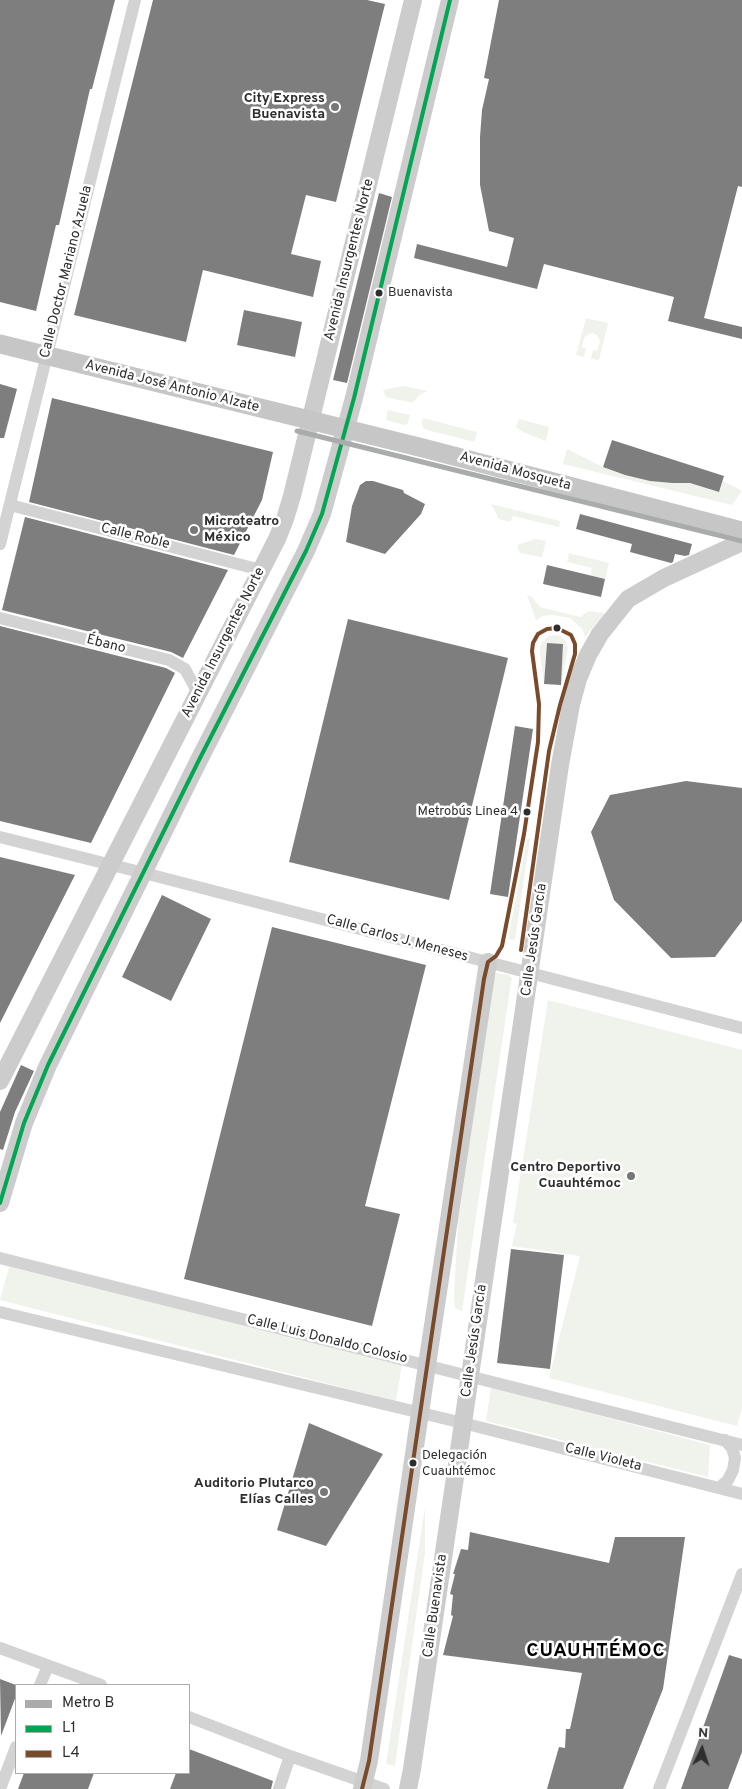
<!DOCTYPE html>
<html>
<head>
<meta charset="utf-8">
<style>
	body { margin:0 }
	#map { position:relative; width:742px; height:1789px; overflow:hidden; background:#fff; font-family:Overpass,sans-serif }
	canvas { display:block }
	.legend { position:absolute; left:15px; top:1684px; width:175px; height:90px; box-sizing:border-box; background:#fff; border:1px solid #ababab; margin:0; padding:6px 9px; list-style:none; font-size:15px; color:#2e2e2e }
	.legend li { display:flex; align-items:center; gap:10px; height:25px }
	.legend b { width:25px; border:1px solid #ababab }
	.north { position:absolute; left:677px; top:1724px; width:50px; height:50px; -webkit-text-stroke:4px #fff; paint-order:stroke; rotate:4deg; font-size:14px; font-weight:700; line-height:20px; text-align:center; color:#2e2e2e }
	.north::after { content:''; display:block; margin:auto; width:18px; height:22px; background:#2e2e2e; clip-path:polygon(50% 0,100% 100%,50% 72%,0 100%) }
</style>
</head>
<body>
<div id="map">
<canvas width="742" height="1789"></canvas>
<ul class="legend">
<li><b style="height:6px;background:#aaacac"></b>Metro B</li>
<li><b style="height:6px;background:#00a651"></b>L1</li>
<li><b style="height:6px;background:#7a4b2a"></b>L4</li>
</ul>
<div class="north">N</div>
</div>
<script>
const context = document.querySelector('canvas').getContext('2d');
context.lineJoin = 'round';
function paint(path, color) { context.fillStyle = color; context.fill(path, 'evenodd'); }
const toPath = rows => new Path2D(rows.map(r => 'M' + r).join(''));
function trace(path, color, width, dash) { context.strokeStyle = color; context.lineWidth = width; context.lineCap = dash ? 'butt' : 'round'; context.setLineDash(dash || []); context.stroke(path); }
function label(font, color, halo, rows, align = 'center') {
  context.font = font + ' Overpass,sans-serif'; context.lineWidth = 5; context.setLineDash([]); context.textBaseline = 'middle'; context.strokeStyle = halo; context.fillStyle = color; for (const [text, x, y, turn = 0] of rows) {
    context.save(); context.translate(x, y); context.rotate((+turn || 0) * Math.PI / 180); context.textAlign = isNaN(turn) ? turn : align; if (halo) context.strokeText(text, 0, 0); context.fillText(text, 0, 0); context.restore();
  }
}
const green = toPath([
	[586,318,608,323,599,360,591,359,593,350,597,351,600,341,597,335,593,333,587,335,584,338,582,347,586,348,584,357,576,355],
	[403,386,413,388,427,391,418,396,413,403,386,397,383,390],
	[388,410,410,415,408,423,404,425,386,420],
	[423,418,477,432,476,438,474,441,471,441,427,430,423,428,422,424],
	[519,419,549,427,546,441,523,432,516,427],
	[567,449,603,467,625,475,650,481,672,483,690,483,719,492,723,481,742,491,732,505,563,464],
	[491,504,560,521,559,527,513,516,510,522,499,519],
	[536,539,546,541,542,557,520,553,517,545],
	[569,553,609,563,605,579,591,576,592,568,567,562],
	[527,595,532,597,540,607,580,617,589,611,606,613,585,637,582,629,570,618,553,615,543,616,536,620],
	[555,635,560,636,565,640,568,648,561,685,563,644,547,643,544,684,540,655,540,646,544,640,549,636],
	[529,838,530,839,515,940,508,939,527,839],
	[496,973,509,975,512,978,511,982,462,1311,455,1308,454,1296,458,1223,494,976],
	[548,1000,742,1050,742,1407,737,1426,549,1378,580,1256,512,1246,517,1224,513,1223],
	[9,1267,402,1364,396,1401,0,1300],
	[491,1387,710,1445,708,1477,486,1421],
	[425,1507,425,1553,395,1766,386,1764]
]);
const building = toPath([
	[0,0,115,0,92,89,90,89,59,225,56,225,36,311,0,302],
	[153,0,367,0,385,4,336,202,306,195,291,254,321,261,313,297,203,270,186,342,74,315],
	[499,0,742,0,742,187,738,186,704,318,742,327,742,339,668,321,674,297,544,264,537,289,414,258,417,244,507,267,514,238,489,231,480,185,480,137,482,110,489,79,484,78],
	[379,193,392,197,347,383,333,380],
	[244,310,302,322,295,357,237,345],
	[0,384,17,389,4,438,0,438],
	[52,398,273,452,262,500,234,555,29,502],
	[612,440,724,476,719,492,690,483,672,483,650,481,625,475,603,467],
	[366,481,373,481,403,490,404,493,425,504,421,514,385,554,346,542,352,506,360,485],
	[580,514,692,544,689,555,685,556,675,554,673,562,671,563,630,552,632,544,576,529],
	[25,517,228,570,183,658,171,652,2,610],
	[547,565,605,579,601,597,543,584],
	[348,619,508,658,449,900,289,862],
	[0,626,166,668,175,673,91,843,0,821],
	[547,643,563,644,561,685,544,684],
	[515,726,533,729,508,897,490,894],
	[686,781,742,788,742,921,715,957,671,958,614,900,591,832,610,795],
	[0,857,75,875,0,1023],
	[162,895,211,919,171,1001,122,977],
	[272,927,426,965,365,1206,400,1214,372,1326,184,1279],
	[21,1065,34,1071,15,1112,3,1150,0,1149,0,1112],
	[511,1249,564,1255,550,1369,497,1363],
	[309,1423,383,1454,326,1546,277,1530],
	[470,1532,609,1563,615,1537,685,1537,663,1689,623,1789,547,1789,559,1747,565,1748,566,1729,570,1729,582,1673,443,1655,453,1616,451,1615,453,1595,450,1594,455,1574,453,1574,461,1549,468,1550],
	[729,1655,742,1659,742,1752,728,1789,681,1789],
	[0,1679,16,1685,16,1696,1,1736],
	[189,1749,273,1781,271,1789,170,1789,176,1773,189,1773],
	[24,1773,94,1773,88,1789,18,1789]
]);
const street = toPath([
	[10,505,261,570],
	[0,544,135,0],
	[0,618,169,660,185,669,198,693],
	[0,837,144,873,742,1028],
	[0,1258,742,1445],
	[0,1312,463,1423,742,1494],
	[719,1488,728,1480,733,1470,735,1458,732,1448,725,1440],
	[0,1648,101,1685],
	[40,1685,48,1666],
	[189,1717,290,1756,384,1789],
	[0,1789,16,1747],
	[279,1789,290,1756],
	[659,1789,742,1574]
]);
const secondary = toPath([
	[0,1081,277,539,285,519,292,496,413,0],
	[0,1203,24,1123,48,1065,198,762,306,551,322,514,354,398,450,0],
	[362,1789,369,1761,427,1365,488,962],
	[408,1789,412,1769,560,765,571,705,578,679,588,655,600,634,628,599,664,578,742,542]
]);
const primary = toPath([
	[0,344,419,447,742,531]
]);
const bus1 = toPath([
	[0,1203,24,1123,48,1065,198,762,306,551,322,514,354,398,450,0]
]);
const bus2 = toPath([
	[362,1789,369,1761,484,979,488,962,496,956,502,946,524,834,538,742,539,704,532,651,533,643,538,634,547,629,557,628,571,635,575,644,575,654,560,705,549,751,521,950]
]);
const metro1 = toPath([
	[297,431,742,541]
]);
const markers = [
	[335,107,5,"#777"],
	[379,293,4.5,"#2e2e2e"],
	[194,530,5,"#777"],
	[557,628,4.5,"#2e2e2e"],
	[527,812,4.5,"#2e2e2e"],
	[631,1176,5,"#777"],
	[413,1463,4.5,"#2e2e2e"],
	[324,1492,5,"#777"]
];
const busNames = [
	["Buenavista",388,293],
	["Metrobús Linea 4",518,812,"right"],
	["Delegación",422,1456],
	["Cuauhtémoc",422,1472]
];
const poiNames = [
	["City Express",325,99],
	["Buenavista",325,115],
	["Microteatro",204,522,"left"],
	["México",204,538,"left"],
	["Centro Deportivo",621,1168],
	["Cuauhtémoc",621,1184],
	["Auditorio Plutarco",314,1484],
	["Elías Calles",314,1500]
];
const streetNames = [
	["Avenida Insurgentes Norte",350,260,-76],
	["Calle Doctor Mariano Azuela",67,272,-76],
	["Avenida José Antonio Alzate",172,387,14],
	["Avenida Mosqueta",515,472,15],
	["Calle Roble",135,537,14],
	["Avenida Insurgentes Norte",224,643,-63],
	["Ébano",106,645,14],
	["Calle Carlos J. Meneses",397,939,15],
	["Calle Jesús García",535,940,-82],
	["Calle Luis Donaldo Colosio",327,1340,14],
	["Calle Jesús García",475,1341,-82],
	["Calle Violeta",603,1458,14],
	["Calle Buenavista",436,1606,-82]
];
const districtNames = [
	["CUAUHTÉMOC",596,1652]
];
paint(green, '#f0f3ec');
paint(building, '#7e7e7e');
trace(street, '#d3d3d3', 12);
trace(secondary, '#ccc', 18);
trace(primary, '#c6c6c6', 19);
trace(bus1, '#00a651', 4);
trace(bus2, '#7a4b2a', 4);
trace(metro1, '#aaacac', 5);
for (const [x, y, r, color] of markers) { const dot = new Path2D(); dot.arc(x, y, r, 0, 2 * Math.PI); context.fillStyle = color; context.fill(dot); trace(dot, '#fff', 2); }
label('13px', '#2e2e2e', '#fff', busNames, 'left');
label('bold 14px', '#2e2e2e', '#fff', poiNames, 'right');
label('14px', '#2e2e2e', '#fff', streetNames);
context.letterSpacing = '1px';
label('bold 19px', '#000', '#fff', districtNames);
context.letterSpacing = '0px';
</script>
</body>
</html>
